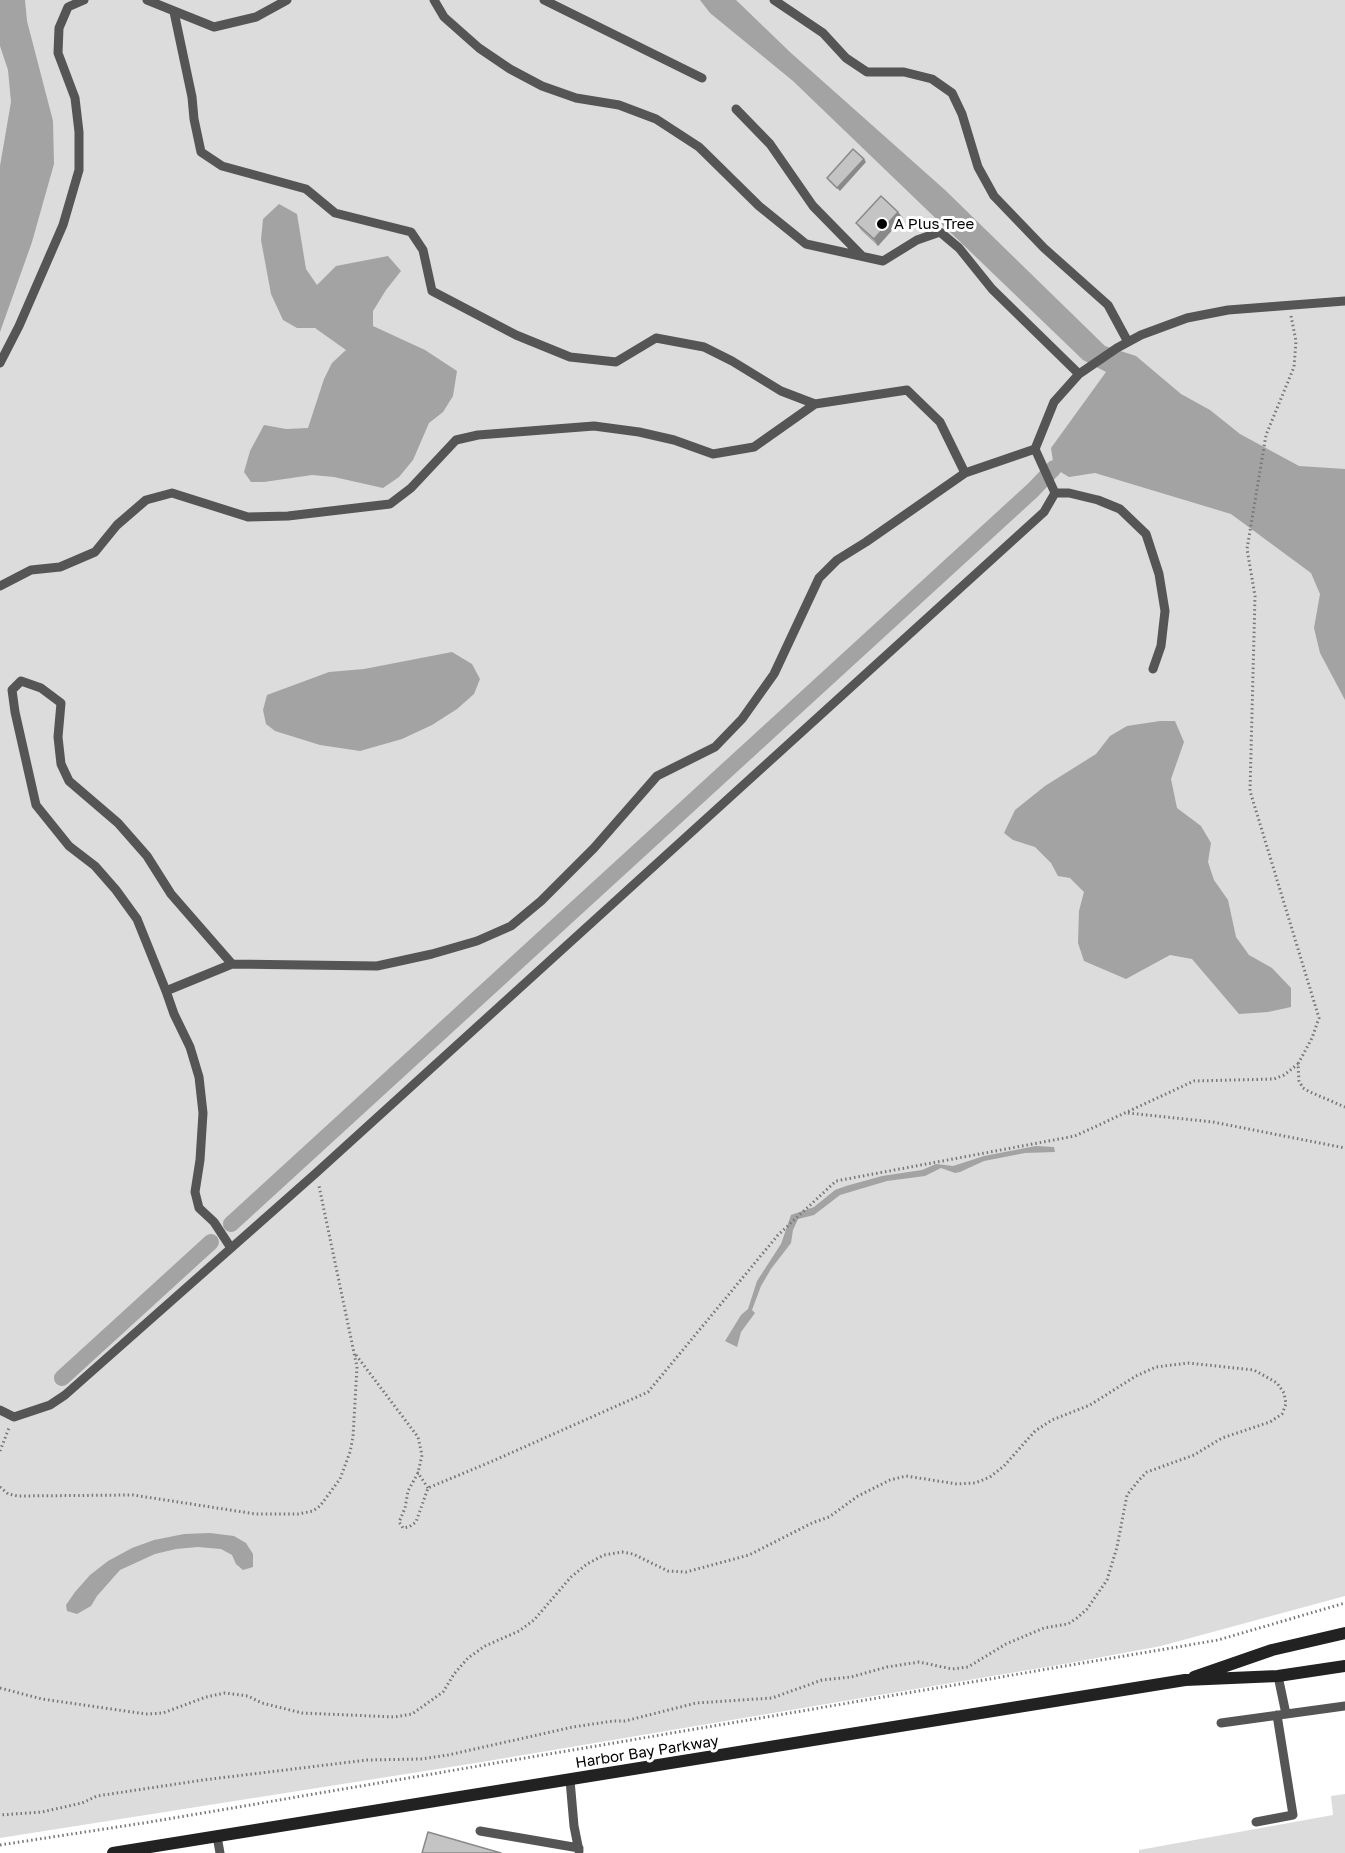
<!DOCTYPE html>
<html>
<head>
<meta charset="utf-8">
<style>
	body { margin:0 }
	canvas { display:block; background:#fff }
</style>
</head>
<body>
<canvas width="1345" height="1853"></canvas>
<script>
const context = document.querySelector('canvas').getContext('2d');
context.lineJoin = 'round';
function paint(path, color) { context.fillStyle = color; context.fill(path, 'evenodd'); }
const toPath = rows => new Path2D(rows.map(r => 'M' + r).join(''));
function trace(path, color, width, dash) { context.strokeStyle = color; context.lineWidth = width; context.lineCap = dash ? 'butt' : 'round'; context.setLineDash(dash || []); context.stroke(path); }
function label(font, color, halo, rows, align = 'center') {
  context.font = font + ' "Golos Text",sans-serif'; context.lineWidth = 6; context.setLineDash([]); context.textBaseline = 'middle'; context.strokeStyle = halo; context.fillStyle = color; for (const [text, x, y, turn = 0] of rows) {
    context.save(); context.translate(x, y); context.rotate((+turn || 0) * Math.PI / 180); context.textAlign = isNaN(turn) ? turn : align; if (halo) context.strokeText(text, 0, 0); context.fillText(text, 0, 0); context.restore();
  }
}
const green = toPath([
	[0,0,1345,0,1345,1596,1161,1646,1070,1663,482,1762,0,1838],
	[1345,1794,1345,1853,1139,1853,1139,1850,1333,1815,1331,1796]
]);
const water = toPath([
	[0,0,25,0,27,21,53,121,54,164,32,242,0,332,0,166,11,102,8,70,0,46],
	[700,0,736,0,791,53,945,190,1105,346,1136,356,1181,394,1210,410,1240,434,1299,466,1345,469,1345,700,1320,653,1314,628,1320,594,1311,573,1231,514,1095,473,1069,477,1054,468,1051,448,1106,372,1083,360,793,81,710,13],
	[279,204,297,214,306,269,317,285,336,266,388,256,401,271,386,290,373,311,373,326,425,350,457,371,453,396,443,412,429,423,413,460,399,477,383,488,334,477,312,475,264,482,251,482,244,472,250,451,264,425,286,429,308,428,324,379,332,363,346,350,315,328,297,328,283,320,271,294,261,240,263,219],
	[452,652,472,664,480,679,474,694,457,709,432,725,402,739,360,751,320,745,275,731,266,724,263,710,267,695,329,672,364,669],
	[1160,721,1175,721,1184,742,1171,779,1177,808,1201,826,1211,843,1208,862,1214,880,1228,900,1236,937,1249,955,1272,968,1291,988,1291,1007,1268,1012,1239,1014,1192,959,1170,955,1126,979,1084,961,1078,943,1079,911,1084,892,1070,878,1058,876,1051,863,1035,847,1013,840,1004,833,1015,810,1045,786,1096,754,1110,736,1127,726],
	[1036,1146,1054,1147,1055,1152,1025,1153,984,1161,960,1172,955,1173,941,1168,925,1176,887,1181,840,1195,814,1215,798,1219,793,1230,791,1243,771,1269,761,1286,752,1310,755,1313,741,1332,737,1347,725,1341,741,1315,748,1309,757,1281,781,1244,791,1215,814,1207,835,1190,846,1186,882,1176,922,1170,936,1164,953,1166,984,1156],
	[210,1533,234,1536,246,1543,253,1554,253,1567,243,1570,236,1564,232,1555,221,1549,198,1547,176,1549,155,1554,120,1570,97,1596,91,1606,77,1614,67,1611,66,1605,75,1592,90,1575,108,1561,132,1548,154,1540,184,1534]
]);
const canal = toPath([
	[231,1224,1033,490,1054,468],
	[62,1378,211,1242]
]);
const path = toPath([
	[1291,316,1296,341,1294,367,1266,435,1247,549,1255,596,1250,791,1319,1018,1312,1038,1298,1064,1299,1081,1303,1088,1310,1092,1345,1107],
	[1128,1113,1213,1122,1345,1148],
	[356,1355,418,1437,422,1455,418,1473],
	[0,1451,9,1428],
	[0,1487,8,1494,18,1496,133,1495,256,1514,298,1514,313,1511,320,1506,340,1479,350,1452,353,1437,357,1367,319,1186],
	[428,1488,418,1473,408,1491,405,1508,399,1522,403,1528,409,1527,416,1522,428,1488,495,1460,648,1392,778,1235,836,1181,1075,1136,1194,1081,1274,1079,1284,1075,1298,1064],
	[0,1688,42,1699,146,1714,163,1713,206,1697,225,1693,248,1696,262,1703,302,1713,395,1717,412,1714,443,1692,454,1674,468,1658,485,1646,519,1631,534,1620,571,1577,587,1564,604,1555,622,1552,633,1554,668,1571,686,1572,749,1555,812,1523,829,1517,858,1496,890,1480,906,1476,957,1484,975,1483,990,1477,1004,1466,1035,1431,1052,1420,1090,1405,1136,1376,1156,1367,1188,1363,1254,1370,1277,1383,1284,1393,1286,1404,1282,1414,1270,1422,1222,1438,1194,1455,1147,1472,1139,1480,1127,1495,1117,1547,1107,1580,1087,1609,1077,1618,1068,1624,1044,1628,1006,1644,968,1667,952,1669,919,1662,887,1667,851,1677,822,1680,772,1698,696,1703,625,1721,613,1721,573,1727,448,1755,421,1759,367,1760,203,1780,97,1796,82,1803,42,1812,0,1815],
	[0,1845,150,1822,1218,1640,1345,1603]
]);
const lane = toPath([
	[147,0,214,27,256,17,287,0],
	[434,0,444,17,479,48,510,69,542,86,576,98,619,105,656,119,699,147,759,206,806,244,883,261,917,240,940,232,959,248,992,289,1079,374],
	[544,0,702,78],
	[774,0,823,33,846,58,867,72,904,72,932,79,952,93,962,114,978,167,994,196,1044,248,1108,305,1128,342],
	[174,12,192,97,194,119,201,152,222,166,306,189,335,213,411,232,423,250,432,291,516,335,570,357,616,362,656,338,704,347,732,361,781,391,815,404],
	[736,109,770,144,813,206,862,256],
	[0,363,19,326,63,225,79,170,79,132,75,98,58,53,59,28,68,7,84,0],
	[1055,493,1035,449,1054,402,1079,374,1117,348,1141,335,1187,318,1228,310,1345,301],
	[1055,493,1069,493,1098,500,1120,509,1146,534,1159,574,1165,611,1161,646,1153,669],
	[0,586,31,570,60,567,95,552,117,525,146,500,172,493,248,517,288,516,390,504,411,488,456,440,478,435,594,426,639,432,674,440,713,454,754,447,815,404,907,390,940,422,965,473],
	[232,964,377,966,432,954,477,941,511,926,541,901,594,848,657,776,715,747,742,719,774,674,819,578,837,560,866,542,965,473,1035,449],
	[166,991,137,919,116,890,95,866,69,846,36,805,15,712,12,690,21,681,41,688,61,703,58,737,61,764,69,781,118,823,147,856,171,894,232,964,166,991,174,1014,190,1047,199,1077,203,1113,200,1160,195,1192,199,1208,214,1222,231,1248],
	[0,1410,14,1417,50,1405,65,1395,316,1173,1044,512,1055,493],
	[1278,1676,1286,1714],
	[1221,1723,1345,1706],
	[570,1780,574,1826,579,1851],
	[1256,1822,1293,1815,1277,1715],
	[480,1831,579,1848],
	[217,1836,220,1853]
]);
const secondary = toPath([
	[1194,1677,1272,1650,1345,1633],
	[113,1853,1185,1680,1278,1676,1345,1666]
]);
const wall = toPath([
	[903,218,878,246,861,230,856,223]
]);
const shadedWall = toPath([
	[864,159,866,162,840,191,837,188],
	[898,212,903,218,878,246,874,239]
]);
const building = toPath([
	[853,149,864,159,837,188,827,178,853,149],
	[881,196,898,212,874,239,856,223,881,196],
	[428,1832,501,1853,422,1853,428,1832]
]);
const markers = [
	[882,224,6,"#000"]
];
const poiNames = [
	["A Plus Tree",894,224]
];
const streetNames = [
	["Harbor Bay Parkway",647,1752,-9]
];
paint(green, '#dcdcdc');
paint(water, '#a3a3a3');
trace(canal, '#a3a3a3', 16);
trace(path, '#777', 3, [1.5, 3]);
trace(lane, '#555', 9);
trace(secondary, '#222', 12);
paint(wall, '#a9a9a9');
paint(shadedWall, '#898989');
paint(building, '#c4c4c4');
trace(building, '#898989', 1.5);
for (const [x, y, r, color] of markers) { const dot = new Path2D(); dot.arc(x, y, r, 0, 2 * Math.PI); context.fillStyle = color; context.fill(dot); trace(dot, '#fff', 2); }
label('15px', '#000', '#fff', poiNames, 'left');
label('15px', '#000', '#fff', streetNames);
</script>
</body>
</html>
